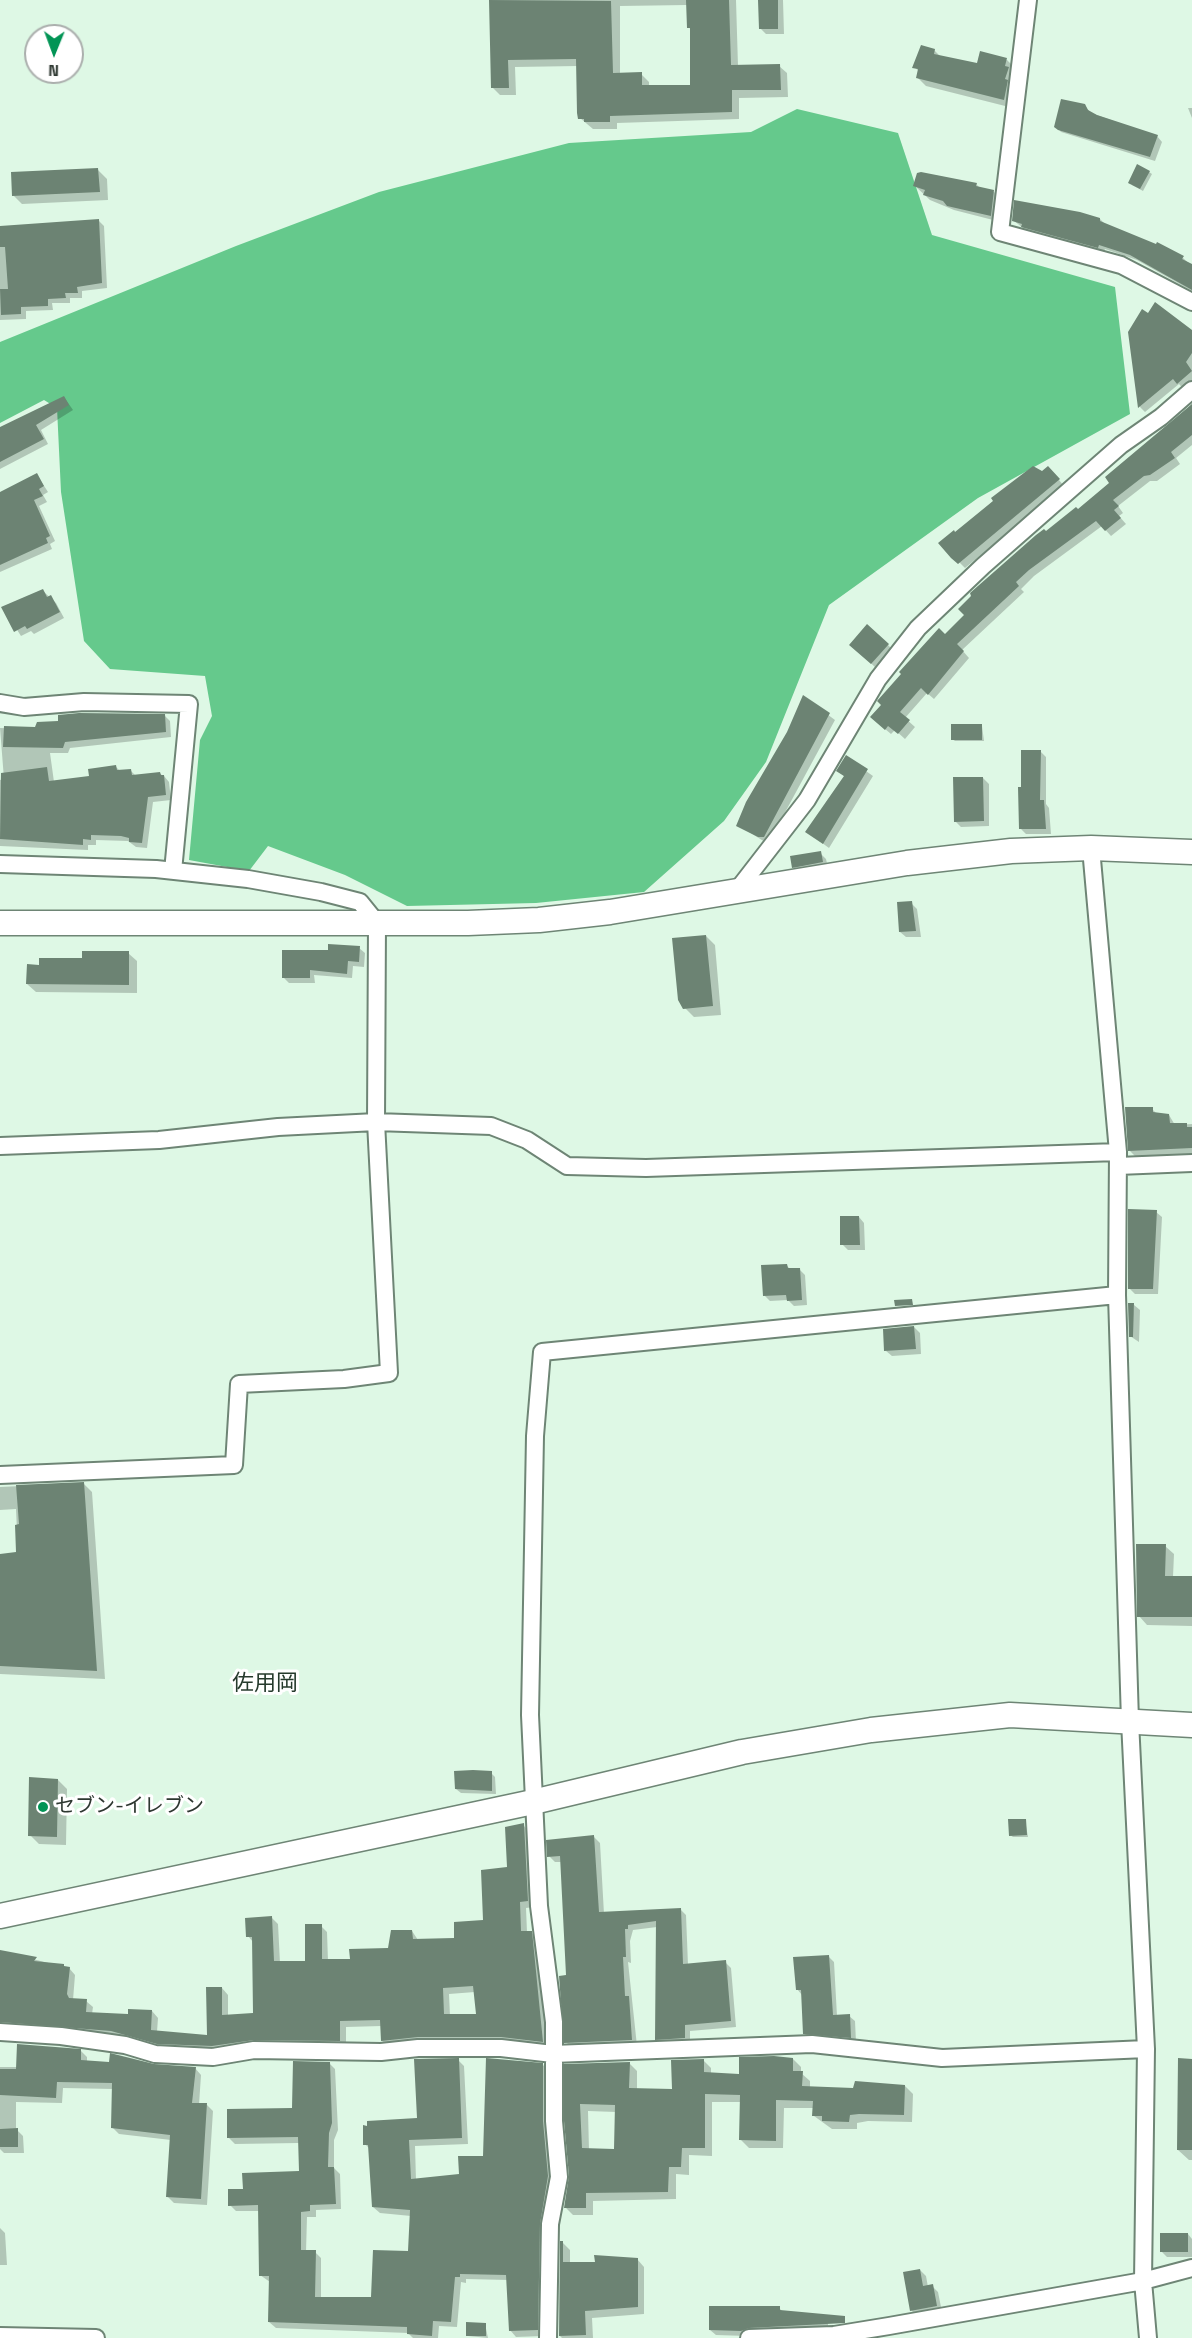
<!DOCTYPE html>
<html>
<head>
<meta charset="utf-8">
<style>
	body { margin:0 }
	#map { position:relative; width:1192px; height:2338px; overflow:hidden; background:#def8e5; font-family:"Space Grotesk",sans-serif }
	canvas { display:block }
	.north { position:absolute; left:24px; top:24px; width:60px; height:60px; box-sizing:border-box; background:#fff; border:2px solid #abafad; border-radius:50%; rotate:181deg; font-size:16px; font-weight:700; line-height:24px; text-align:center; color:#2e3831 }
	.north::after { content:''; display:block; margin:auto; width:21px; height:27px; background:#029455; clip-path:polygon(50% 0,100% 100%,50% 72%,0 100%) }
</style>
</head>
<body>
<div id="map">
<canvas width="1192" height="2338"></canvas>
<div class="north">N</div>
</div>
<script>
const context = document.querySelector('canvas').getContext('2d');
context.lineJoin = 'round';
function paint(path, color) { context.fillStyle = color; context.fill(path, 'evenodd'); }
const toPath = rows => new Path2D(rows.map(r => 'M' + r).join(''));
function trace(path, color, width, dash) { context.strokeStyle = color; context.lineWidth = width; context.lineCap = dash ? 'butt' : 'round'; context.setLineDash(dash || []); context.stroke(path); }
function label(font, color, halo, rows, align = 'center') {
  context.font = font + ' "Space Grotesk","Noto Sans JP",sans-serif'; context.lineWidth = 6; context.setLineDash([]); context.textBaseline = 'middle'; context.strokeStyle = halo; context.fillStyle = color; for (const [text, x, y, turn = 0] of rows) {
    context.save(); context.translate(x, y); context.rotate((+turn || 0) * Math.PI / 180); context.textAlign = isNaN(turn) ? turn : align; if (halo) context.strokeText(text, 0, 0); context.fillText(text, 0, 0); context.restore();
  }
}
const forest = toPath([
	[797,109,898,133,932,235,1115,287,1130,414,978,498,829,605,766,762,724,821,644,892,536,903,407,906,345,875,268,846,249,871,189,860,200,740,212,716,205,676,110,669,84,641,61,492,57,408,44,400,0,423,0,342,236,246,379,192,569,143,751,132]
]);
const shadow = toPath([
	[490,0,736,0,738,66,779,66,787,73,788,97,739,98,739,119,617,123,617,129,593,129,580,118,578,66,515,67,516,95,500,95,492,87],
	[687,5,688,27,692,30,691,87,649,87,649,82,641,74,620,75,620,6],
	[760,0,783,0,784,34,766,34,760,28],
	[934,50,941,57,978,65,1007,60,1016,69,1013,108,926,86,917,77,919,71,914,67],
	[1085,106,1091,113,1157,136,1162,142,1155,161,1061,132,1056,126],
	[1188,108,1192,108,1192,118],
	[98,170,107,179,108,200,22,204,13,195],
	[1149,172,1152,174,1143,191,1132,185],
	[934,175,976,184,981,189,994,192,999,197,997,221,954,210,930,200,914,185],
	[1100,219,1106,225,1157,246,1158,244,1183,258,1192,266,1192,291,1137,260,1105,249,1104,252,1028,232,1013,220],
	[99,221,104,226,107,288,82,291,82,298,70,298,70,303,52,303,53,310,26,311,26,319,0,320,0,227],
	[1192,331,1192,388,1186,392,1179,384,1145,412,1140,407,1129,332],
	[64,397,73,410,41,430,48,444,0,469,0,430],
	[1192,404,1192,445,1176,458,1180,464,1157,481,1150,481,1118,506,1123,513,1119,516,1126,524,1111,536,1102,526,1034,576,1021,589,1024,592,962,650,969,658,934,699,927,693,905,718,915,727,905,739,895,730,891,734,878,723,945,636,1046,533,1079,511,1111,483],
	[1042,473,1054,474,1064,486,965,568,940,543,956,534,1018,479],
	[37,475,48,492,43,495,47,502,39,506,55,541,50,544,52,549,0,572,0,494],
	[43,591,56,603,64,618,34,634,31,631,21,636,3,608],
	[888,645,894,651,877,669,857,650],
	[804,697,835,720,769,842,765,842,738,825,789,733],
	[165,716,170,721,171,737,70,748,68,753,50,753,54,782,90,777,116,767,120,771,130,770,136,776,160,774,164,776,169,782,171,800,153,802,147,848,136,847,128,841,96,840,96,845,88,845,88,850,0,846,0,780,4,779,0,728,36,729],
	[982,726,984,741,955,741,952,739],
	[1040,751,1046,757,1046,804,1049,808,1051,834,1026,834,1021,829,1023,789],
	[846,757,873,776,829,848,807,832,845,777,838,771],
	[983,778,989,784,989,826,961,827,955,821],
	[820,853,826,859,828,868,799,873,793,867],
	[911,903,917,909,921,937,906,937,900,932],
	[706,936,715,945,721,1015,694,1017,685,1008],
	[359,948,365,953,364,967,353,966,352,978,314,975,315,983,289,983,284,978,329,951],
	[128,953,137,961,137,993,36,992,27,984,41,966],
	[1152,1109,1156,1113,1169,1115,1175,1125,1192,1124,1192,1154,1136,1157,1130,1151],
	[1156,1212,1162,1217,1158,1294,1135,1294,1129,1288],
	[859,1217,864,1223,865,1250,848,1250,842,1244],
	[787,1266,791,1270,799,1269,805,1275,807,1305,794,1306,788,1300,770,1301,764,1295],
	[1134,1305,1140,1310,1139,1342,1130,1336],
	[914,1327,920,1333,921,1354,892,1356,886,1351],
	[83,1483,92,1492,105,1679,0,1674,0,1592,18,1554,16,1509,0,1510,0,1487],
	[1165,1546,1174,1554,1173,1577,1192,1577,1192,1626,1147,1625,1139,1616],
	[491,1773,495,1777,496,1794,461,1793,456,1789],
	[58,1780,67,1789,66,1845,39,1844,30,1835],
	[1025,1820,1028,1837,1013,1837,1010,1835],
	[523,1825,529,1831,534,1907,526,1908,527,1932,531,1932,538,1939,549,2048,389,2047,382,2041,382,2026,346,2027,346,2047,220,2052,0,2030,0,1951,69,1968,75,1975,73,2000,86,2001,93,2007,92,2014,129,2015,152,2011,158,2018,157,2032,209,2036,222,1988,228,1995,228,2016,254,2015,253,1942,248,1936,272,1918,278,1924,280,1963,307,1962,321,1926,327,1932,328,1961,351,1961,389,1949,412,1931,418,1940,456,1939,485,1922,508,1869],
	[475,1992,478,2016,450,2016,449,1994],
	[594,1837,600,1843,604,1914,680,1909,686,1915,688,1965,725,1962,731,1968,736,2027,690,2031,690,2044,662,2045,656,2039,657,1927,633,1930,630,1941,631,1963,628,1962,637,2046,572,2048,566,2042,568,1976,561,1862,555,1862,549,1856],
	[829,1957,834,1962,837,2016,849,2016,855,2021,856,2042,810,2039,804,2033,802,1995,797,1989],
	[81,2051,87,2057,87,2062,195,2068,201,2075,199,2105,207,2105,213,2111,207,2205,174,2203,167,2196,171,2140,119,2134,112,2127,113,2089,63,2088,62,2103,16,2102,16,2129,23,2136,24,2153,4,2153,0,2149,0,2067,18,2067],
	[793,2059,801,2067,801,2073,810,2081,810,2088,854,2090,905,2086,913,2094,912,2122,868,2121,857,2123,857,2129,832,2129,814,2116,814,2108,784,2108,783,2148,749,2148,741,2140,741,2102,712,2102,712,2156,689,2155,689,2175,676,2174,676,2199,593,2201,593,2215,573,2215,565,2207,571,2176,566,2066,629,2063,637,2071,637,2090,673,2090,703,2060,711,2068,711,2074,741,2075],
	[588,2111,616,2112,616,2151,589,2150],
	[458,2060,464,2066,468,2144,415,2146,416,2180,461,2176,485,2157,543,2065,549,2071,554,2184,543,2336,516,2337,510,2330,508,2280,466,2279,466,2283,461,2282,457,2327,439,2326,438,2338,413,2338,408,2333,276,2328,269,2322,270,2282,260,2275,259,2211,236,2211,230,2205,244,2190,301,2172,299,2143,235,2144,229,2138,294,2109,329,2063,335,2069,338,2130,334,2140,334,2168,340,2174,341,2209,316,2210,316,2217,307,2217,306,2252,315,2252,321,2258,321,2298,372,2298,410,2253,411,2216,380,2213,373,2207,370,2149,365,2144,419,2120],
	[1192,2060,1192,2160,1189,2160,1178,2150],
	[0,2228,5,2233,7,2265,0,2265],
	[1188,2234,1192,2239,1192,2257,1167,2257,1162,2252],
	[563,2243,570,2250,570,2264,637,2259,644,2267,644,2314,592,2318,593,2338,562,2338,560,2336],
	[920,2270,926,2276,928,2287,932,2286,938,2292,942,2312,917,2316,911,2310],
	[779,2308,783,2312,828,2320,828,2330,747,2336,716,2335,710,2330],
	[485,2324,488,2338,468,2336]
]);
const building = toPath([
	[489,0,611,1,613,73,642,72,642,85,690,85,690,28,687,28,686,0,729,0,731,65,780,64,781,90,732,90,732,112,610,116,610,122,584,122,584,119,578,119,577,113,576,59,508,60,509,88,491,88],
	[758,0,778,0,778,29,759,29],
	[921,45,935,49,934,54,977,63,980,51,1007,58,1005,66,1009,67,1005,79,1008,80,1004,100,916,78,918,69,912,68],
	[1061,99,1085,104,1088,110,1097,115,1158,135,1150,157,1058,130,1054,127],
	[1137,164,1150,171,1140,189,1128,183],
	[98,168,100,192,12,196,11,172],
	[921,172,977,183,976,186,994,190,991,216,947,206,943,201,923,195,925,190,913,186,917,173],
	[1014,200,1080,212,1100,218,1100,221,1156,244,1157,242,1184,256,1182,259,1192,264,1192,290,1130,255,1099,245,1098,248,1021,227,1022,224,1012,221],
	[99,219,102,283,77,287,78,293,65,293,66,298,48,299,48,306,21,307,21,314,1,315,0,289,8,289,5,247,0,247,0,226],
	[1155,302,1192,330,1192,353,1186,362,1192,371,1177,384,1173,379,1138,408,1128,332,1142,309,1148,313],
	[64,396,69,405,36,425,44,439,0,462,0,427],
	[1192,404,1192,435,1171,452,1175,458,1150,475,1144,476,1113,500,1119,506,1114,510,1121,518,1105,531,1096,521,1029,570,1016,582,1019,586,957,644,964,651,928,695,921,688,900,712,910,720,898,734,888,726,885,730,870,717,881,705,877,701,901,674,899,672,939,628,945,634,964,615,958,609,971,596,970,593,1036,535,1044,529,1046,531,1076,507,1078,509,1109,483,1105,477],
	[1033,466,1042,471,1048,466,1060,479,958,564,951,558,938,543,954,530,955,532,993,501,991,498],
	[37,473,44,486,39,489,43,496,34,500,50,536,46,538,48,543,0,565,0,492],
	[43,589,47,597,51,595,60,612,27,629,25,626,14,632,1,607],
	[867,624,889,644,871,664,849,645],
	[803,695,830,713,764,837,758,837,736,826,746,802,787,732],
	[79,713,165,714,166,732,65,742,63,748,3,747,4,726,35,727,37,722,58,721,58,715],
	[951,724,982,724,982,740,951,740],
	[1021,750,1041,750,1040,800,1044,800,1046,829,1019,829,1018,787,1021,787],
	[846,755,868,769,823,844,805,832,844,776,836,771],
	[116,765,117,770,131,769,132,775,160,772,161,775,164,775,166,795,148,797,142,843,129,842,129,838,121,836,91,835,91,840,83,839,83,845,0,839,1,773,47,767,49,781,89,776,88,769],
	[953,777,983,777,984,821,954,822],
	[821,851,823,862,792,868,790,856],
	[912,901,916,931,899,932,897,902],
	[706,935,713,1006,683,1009,678,1000,672,938],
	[328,944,360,946,359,962,348,961,347,974,310,970,310,978,282,978,282,950,328,950],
	[82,951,129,951,129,985,26,984,27,964,39,965,39,958,82,958],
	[1125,1107,1153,1107,1153,1112,1169,1114,1170,1123,1187,1123,1187,1127,1192,1127,1192,1148,1128,1151],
	[1128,1209,1157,1210,1153,1289,1128,1289],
	[840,1216,859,1216,860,1245,840,1245],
	[787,1264,788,1268,800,1268,802,1300,787,1301,786,1295,763,1296,761,1265],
	[912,1299,913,1305,895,1306,894,1300],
	[1128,1303,1134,1303,1133,1337,1129,1337],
	[914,1326,916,1349,884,1351,883,1329],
	[84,1482,97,1671,0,1666,0,1554,16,1552,15,1525,19,1524,16,1485],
	[1136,1544,1166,1544,1165,1576,1192,1576,1192,1617,1137,1617],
	[473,1770,492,1771,492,1791,455,1789,454,1771],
	[29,1777,58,1779,57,1837,28,1836],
	[1008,1819,1026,1819,1027,1835,1009,1836],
	[524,1823,528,1901,520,1902,521,1931,532,1931,543,2042,501,2037,418,2037,381,2041,380,2020,340,2021,340,2041,254,2040,212,2046,157,2044,111,2031,0,2022,0,1950,37,1957,34,1961,64,1964,64,1966,70,1967,67,1994,69,1998,87,1999,86,2012,128,2014,128,2009,152,2010,151,2030,207,2035,206,1987,222,1987,222,2015,253,2013,252,1937,246,1937,245,1918,272,1916,274,1961,305,1961,305,1924,322,1924,322,1959,350,1959,349,1949,388,1948,391,1930,412,1930,413,1939,454,1938,454,1922,483,1920,481,1870,507,1867,505,1827],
	[473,1986,476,2014,444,2014,443,1988],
	[594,1835,599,1912,681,1908,683,1964,726,1960,731,2021,685,2025,685,2038,655,2040,656,1921,628,1925,628,1929,625,1929,626,1957,623,1957,625,1996,629,1996,632,2040,564,2043,559,1976,566,1975,560,1856,547,1857,546,1840],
	[829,1955,833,2015,850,2014,851,2038,803,2034,801,1990,796,1990,793,1957],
	[17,2044,81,2049,81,2060,109,2062,110,2053,154,2064,196,2067,192,2103,207,2103,201,2199,166,2197,170,2135,111,2128,112,2083,57,2082,56,2098,0,2095,0,2069,16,2069],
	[774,2056,793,2058,793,2071,803,2071,802,2086,853,2088,855,2081,905,2085,904,2115,859,2114,850,2115,849,2122,822,2121,822,2116,812,2116,813,2101,776,2100,776,2141,739,2140,740,2095,705,2094,705,2148,682,2148,681,2167,669,2167,668,2192,586,2193,586,2208,564,2208,569,2176,564,2121,564,2064,630,2062,629,2088,672,2089,671,2060,704,2059,704,2072,739,2074,739,2057],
	[580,2104,615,2105,614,2149,582,2148],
	[459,2058,462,2138,409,2140,411,2179,459,2174,458,2156,483,2156,486,2058,543,2063,543,2121,548,2176,540,2224,538,2330,509,2331,506,2275,460,2274,460,2277,455,2277,451,2322,433,2321,432,2336,407,2334,407,2327,268,2322,269,2276,259,2276,258,2205,228,2206,228,2189,243,2189,242,2173,299,2171,298,2137,227,2138,227,2109,292,2108,293,2061,330,2062,332,2123,329,2133,328,2167,334,2167,336,2204,310,2205,310,2211,301,2212,301,2250,316,2250,315,2297,371,2297,373,2250,408,2251,410,2210,372,2207,368,2145,363,2145,363,2125,367,2126,367,2121,417,2118,414,2059],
	[1178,2058,1192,2059,1192,2150,1177,2150],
	[18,2128,18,2147,0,2147,0,2129],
	[1160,2233,1188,2233,1188,2252,1160,2252],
	[560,2241,563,2241,563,2262,595,2262,594,2255,638,2258,638,2307,585,2311,586,2335,559,2336],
	[920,2269,923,2286,933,2284,937,2306,910,2311,903,2272],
	[709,2306,780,2306,780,2310,845,2316,845,2323,749,2328,741,2331,709,2330],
	[466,2322,486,2323,486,2336,466,2336]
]);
const street = toPath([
	[1028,0,1000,232,1121,265,1192,302],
	[0,703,24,707,84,702,189,704,173,871],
	[1091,848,1118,1152,1117,1295,1130,1721,1146,2049,1143,2281,1148,2338],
	[0,864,156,869,248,879,321,892,360,902,377,923,376,1122,389,1373,344,1379,239,1384,234,1465,0,1475],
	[735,893,807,800,878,679,918,628,983,566,1121,445,1161,417,1192,390],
	[0,1146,159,1140,278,1127,376,1122,491,1126,527,1140,567,1166,646,1168,1118,1152],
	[1118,1166,1192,1163],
	[0,2032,61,2036,125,2045,155,2054,213,2057,254,2050,381,2052,418,2048,501,2048,553,2054,812,2044,942,2058,1146,2049],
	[0,2336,96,2338],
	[548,2338,550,2224,559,2177,554,2121,554,2022,539,1906,530,1715,535,1436,542,1352,1117,1295],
	[749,2338,834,2335,889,2326,1143,2281,1192,2268]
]);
const secondary = toPath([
	[0,923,468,923,539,920,610,912,907,863,1011,851,1091,848,1192,852],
	[0,1916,533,1802,742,1752,871,1730,1010,1715,1192,1725]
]);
const markers = [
	[43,1807,6,"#029455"]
];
const poiNames = [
	["セブン-イレブン",55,1807]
];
const quarterNames = [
	["佐用岡",265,1684]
];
paint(forest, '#65c98c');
paint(shadow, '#0003');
paint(building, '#6c8373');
trace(street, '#6e8575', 20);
trace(secondary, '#6e8575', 27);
trace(street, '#fff', 16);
trace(secondary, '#fff', 24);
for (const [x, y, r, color] of markers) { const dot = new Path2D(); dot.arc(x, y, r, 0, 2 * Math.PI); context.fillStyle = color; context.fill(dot); trace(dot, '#fff', 2); }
label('20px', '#2e3831', '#fff', poiNames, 'left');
label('22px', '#263b2d', '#fff', quarterNames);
</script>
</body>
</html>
